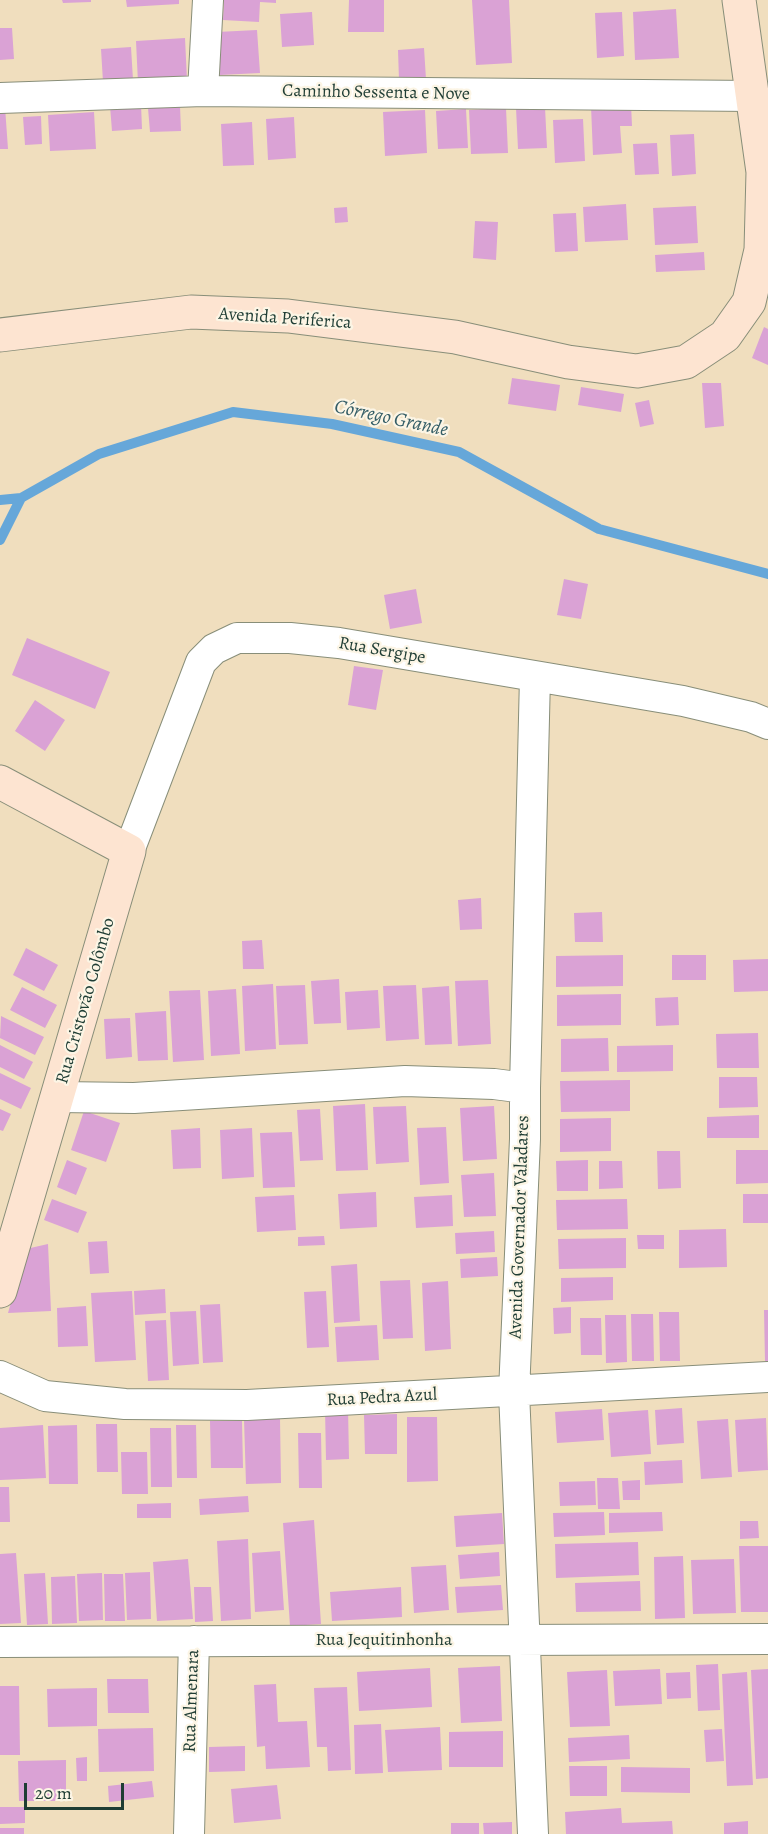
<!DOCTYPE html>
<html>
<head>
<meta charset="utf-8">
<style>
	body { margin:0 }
	#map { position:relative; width:768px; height:1834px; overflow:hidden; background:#f0debe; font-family:Alegreya,serif }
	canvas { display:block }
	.scale { position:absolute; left:24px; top:1783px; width:100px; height:27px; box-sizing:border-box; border:3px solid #1f3d34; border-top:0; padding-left:8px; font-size:18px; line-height:21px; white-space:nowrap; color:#1f3d34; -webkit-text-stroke:4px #fcf5e5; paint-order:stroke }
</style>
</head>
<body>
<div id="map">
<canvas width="768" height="1834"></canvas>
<div class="scale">20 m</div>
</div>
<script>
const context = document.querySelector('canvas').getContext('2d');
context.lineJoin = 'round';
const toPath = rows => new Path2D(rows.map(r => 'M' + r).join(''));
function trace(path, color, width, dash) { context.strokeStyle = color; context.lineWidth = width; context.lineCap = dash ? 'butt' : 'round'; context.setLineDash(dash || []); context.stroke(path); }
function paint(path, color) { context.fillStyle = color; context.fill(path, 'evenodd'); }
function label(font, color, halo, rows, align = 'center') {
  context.font = font + ' Alegreya,serif'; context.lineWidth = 4.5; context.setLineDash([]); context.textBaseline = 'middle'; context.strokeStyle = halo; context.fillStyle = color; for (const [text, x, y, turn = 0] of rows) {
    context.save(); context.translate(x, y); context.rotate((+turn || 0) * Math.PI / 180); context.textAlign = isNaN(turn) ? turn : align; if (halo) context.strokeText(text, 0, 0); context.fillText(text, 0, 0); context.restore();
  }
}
const stream = toPath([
	[0,500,21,498,99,454,233,412,332,424,459,452,599,529,768,574],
	[0,540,21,498]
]);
const building = toPath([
	[62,0,91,0,91,2,63,3],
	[126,0,179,0,179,4,127,7],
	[224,0,276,0,276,3,260,2,259,22,223,20],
	[349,0,384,0,384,32,348,32],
	[472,0,509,0,512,63,476,65],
	[676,9,679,58,635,60,633,12],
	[312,12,314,45,282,47,280,14],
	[622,12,624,56,597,58,595,13],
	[0,28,12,28,14,59,0,60],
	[257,30,260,73,220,75,217,32],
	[185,38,187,80,138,83,136,41],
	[131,47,133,80,103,82,101,49],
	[424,48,426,79,399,80,398,50],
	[141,104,142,129,112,131,110,106],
	[631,104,632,126,620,126,622,153,593,155,591,106],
	[180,106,181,131,150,132,148,108],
	[0,107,5,107,8,149,0,149],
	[545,107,547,148,518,149,516,108],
	[506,108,508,153,471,154,469,110],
	[466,109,468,148,438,149,436,111],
	[425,110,427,153,385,156,383,112],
	[94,112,96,149,50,151,48,115],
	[41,116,42,144,25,145,23,117],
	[294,117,296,158,268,160,266,119],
	[583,119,585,161,555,163,553,120],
	[252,122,254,165,223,166,221,124],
	[694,134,696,174,672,176,670,135],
	[657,143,659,174,635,175,633,144],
	[626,204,628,240,585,242,583,207],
	[696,206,698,243,655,245,653,208],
	[347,207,348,222,335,223,334,208],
	[576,213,578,251,555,252,553,214],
	[475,221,498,222,496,260,473,258],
	[704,252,705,270,656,272,655,255],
	[764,327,768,329,768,365,752,358],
	[512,378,560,385,556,411,508,404],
	[702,383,721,383,724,426,705,428],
	[581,387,624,394,621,412,578,405],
	[649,400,654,424,640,427,635,403],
	[564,579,588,584,581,619,557,615],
	[416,589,422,623,390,629,384,595],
	[27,638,110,672,95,709,12,675],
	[354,666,383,670,376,710,348,705],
	[35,700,65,720,45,751,15,731],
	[481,898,482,929,460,930,458,900],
	[602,912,603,942,575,942,574,913],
	[262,940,264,969,243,969,242,941],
	[26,948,58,965,44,991,13,975],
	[623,955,623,986,556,987,556,956],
	[672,955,706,955,706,980,672,980],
	[768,959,768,991,734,992,733,960],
	[339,979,341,1023,314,1024,311,981],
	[488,980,491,1044,458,1046,455,981],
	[273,984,276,1049,245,1051,242,986],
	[305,985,308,1044,279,1045,276,986],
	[416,985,419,1039,386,1041,383,986],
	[449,986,452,1044,425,1045,422,988],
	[22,987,57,1005,45,1028,10,1010],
	[236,989,240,1054,211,1056,208,991],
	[200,990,204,1060,173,1062,169,991],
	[378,990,380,1028,347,1030,345,992],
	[621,994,621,1025,557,1026,557,995],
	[678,997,679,1025,656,1026,655,998],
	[166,1011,168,1060,138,1061,135,1013],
	[1,1016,44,1037,35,1055,0,1038],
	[130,1018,132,1057,106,1059,104,1019],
	[758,1033,759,1068,717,1068,716,1034],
	[608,1038,609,1071,561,1072,561,1039],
	[0,1045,33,1062,24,1079,0,1067],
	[673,1045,673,1071,617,1072,617,1046],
	[0,1073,31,1088,21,1109,0,1099],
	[719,1077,757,1077,758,1107,719,1108],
	[630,1080,630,1111,561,1112,560,1081],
	[365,1104,368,1170,336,1171,333,1106],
	[406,1106,409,1162,376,1164,373,1107],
	[494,1106,497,1159,463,1161,460,1108],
	[0,1109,11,1114,3,1131,0,1130],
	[320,1109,323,1160,300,1161,297,1110],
	[84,1111,120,1123,106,1162,71,1150],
	[759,1115,759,1138,707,1138,707,1117],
	[611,1118,611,1151,560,1152,560,1119],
	[446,1127,449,1183,420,1185,417,1128],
	[200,1128,201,1168,173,1169,171,1130],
	[252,1128,254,1177,222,1179,220,1130],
	[292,1132,295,1187,263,1188,260,1133],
	[736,1150,768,1150,768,1183,736,1184],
	[657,1151,680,1151,681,1188,658,1189],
	[67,1160,87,1168,76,1195,57,1187],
	[588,1160,588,1191,557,1191,556,1161],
	[599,1161,622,1161,623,1188,599,1189],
	[494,1173,496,1216,464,1217,461,1175],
	[376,1192,377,1227,340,1229,338,1194],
	[743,1194,768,1194,768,1223,743,1223],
	[294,1195,296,1230,257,1232,255,1197],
	[452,1195,453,1226,416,1228,414,1197],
	[52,1199,87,1212,78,1233,44,1220],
	[627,1199,628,1229,557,1230,556,1200],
	[726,1229,727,1267,679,1268,679,1230],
	[494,1231,495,1252,456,1254,455,1233],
	[637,1235,664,1235,664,1249,638,1249],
	[324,1236,325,1245,298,1246,298,1237],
	[626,1238,626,1268,559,1269,558,1239],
	[107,1241,109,1273,90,1274,88,1242],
	[48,1244,51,1311,8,1313,26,1249],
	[497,1257,498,1276,461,1278,460,1259],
	[357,1264,360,1321,334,1323,331,1266],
	[613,1277,613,1300,561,1302,561,1278],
	[410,1280,413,1338,383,1339,380,1281],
	[448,1281,451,1349,425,1351,422,1283],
	[165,1289,166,1313,135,1315,134,1291],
	[132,1291,136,1360,95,1362,91,1293],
	[326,1291,329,1347,307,1348,304,1292],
	[220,1304,223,1362,203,1363,200,1305],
	[86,1306,88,1346,58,1347,57,1308],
	[571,1307,571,1333,554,1334,553,1308],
	[764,1310,768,1310,768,1361,765,1361],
	[196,1311,199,1364,173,1366,170,1312],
	[659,1312,679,1312,680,1361,660,1361],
	[631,1314,653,1314,654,1361,632,1361],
	[605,1315,626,1315,627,1362,606,1363],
	[580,1318,601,1318,602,1355,581,1355],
	[166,1320,169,1380,148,1381,145,1321],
	[377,1325,379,1360,337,1362,335,1327],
	[325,1408,348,1408,349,1459,326,1460],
	[682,1408,684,1443,657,1445,655,1410],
	[602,1409,604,1440,557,1443,555,1412],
	[648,1410,651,1454,611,1457,608,1413],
	[397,1414,397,1454,365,1454,364,1415],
	[407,1417,437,1417,438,1481,407,1482],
	[766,1418,768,1470,738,1472,735,1420],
	[244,1419,280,1419,281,1483,246,1484],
	[728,1419,732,1477,701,1479,697,1421],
	[210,1421,242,1421,243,1468,211,1468],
	[96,1424,117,1424,118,1472,97,1472],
	[43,1425,46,1478,0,1480,0,1428],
	[77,1425,78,1484,49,1484,48,1426],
	[176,1425,196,1425,197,1478,177,1478],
	[150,1428,171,1428,172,1487,151,1487],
	[298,1433,321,1433,322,1488,299,1488],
	[121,1452,147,1452,148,1494,122,1494],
	[682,1460,683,1483,645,1485,644,1462],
	[597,1478,618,1478,620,1509,598,1509],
	[640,1480,640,1500,623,1500,622,1481],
	[595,1481,596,1505,560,1506,559,1482],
	[0,1487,9,1487,10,1522,0,1522],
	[248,1496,249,1512,200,1515,199,1499],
	[171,1503,171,1518,137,1518,137,1504],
	[604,1512,605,1535,554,1537,553,1513],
	[662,1512,663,1531,609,1533,609,1513],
	[502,1513,504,1544,456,1547,454,1516],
	[314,1520,321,1624,290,1626,283,1523],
	[740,1521,758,1521,759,1538,740,1539],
	[248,1539,251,1619,221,1621,217,1541],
	[638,1542,639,1575,556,1578,555,1544],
	[739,1546,768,1546,768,1612,741,1612],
	[280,1551,284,1610,255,1612,252,1553],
	[499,1552,500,1576,460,1579,458,1555],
	[16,1553,21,1623,0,1624,0,1554],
	[683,1556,685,1618,655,1619,654,1557],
	[188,1559,193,1619,157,1621,153,1562],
	[734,1559,736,1613,693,1614,691,1560],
	[446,1565,449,1610,414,1613,411,1567],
	[150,1572,151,1619,127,1620,125,1573],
	[45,1573,48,1624,27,1625,24,1574],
	[102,1573,103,1620,79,1621,77,1574],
	[104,1574,123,1574,125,1621,105,1621],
	[75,1576,77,1623,52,1624,51,1577],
	[640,1581,641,1611,576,1612,575,1583],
	[501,1585,503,1610,457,1613,455,1587],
	[194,1587,211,1587,213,1621,195,1622],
	[401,1587,402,1617,332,1621,330,1592],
	[718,1664,720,1710,698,1711,696,1665],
	[500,1666,502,1721,461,1723,458,1668],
	[430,1668,432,1707,359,1711,357,1672],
	[660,1669,662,1704,615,1706,613,1671],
	[768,1669,768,1778,756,1779,751,1670],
	[607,1670,610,1726,570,1727,567,1672],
	[690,1672,691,1698,667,1699,666,1673],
	[747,1672,753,1785,727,1786,722,1674],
	[107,1679,148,1679,149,1713,108,1713],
	[276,1684,278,1722,307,1721,310,1767,266,1769,265,1746,257,1747,254,1685],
	[0,1686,19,1686,20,1755,0,1755],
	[347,1687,351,1770,328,1771,327,1747,317,1747,314,1688],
	[97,1688,97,1726,48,1727,47,1689],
	[381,1724,383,1773,355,1774,354,1725],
	[440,1727,442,1770,388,1772,385,1730],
	[153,1728,154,1771,99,1772,98,1729],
	[722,1729,724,1761,706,1762,704,1730],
	[503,1731,503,1767,449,1767,449,1732],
	[629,1735,630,1759,569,1762,568,1738],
	[245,1746,245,1771,209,1772,209,1747],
	[87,1757,87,1781,77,1781,76,1758],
	[66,1760,66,1801,19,1801,18,1761],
	[569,1766,607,1766,607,1796,570,1796],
	[621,1767,690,1768,690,1793,621,1792],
	[152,1781,154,1797,109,1802,108,1786],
	[277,1785,281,1819,234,1823,231,1789],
	[0,1807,25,1807,25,1823,0,1824],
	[621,1808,622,1823,672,1821,673,1834,566,1834,565,1812],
	[748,1821,748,1834,724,1834,724,1823],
	[512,1822,512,1834,484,1834,483,1823],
	[451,1823,479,1823,479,1834,451,1834],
	[0,1828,24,1828,24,1834,0,1834]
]);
const street = toPath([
	[203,91,208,0],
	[0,98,203,91,753,96],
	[129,851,201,662,214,649,237,638,290,638,339,643,683,701,751,717,768,724],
	[525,1088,535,677],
	[58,1097,134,1098,405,1081,494,1084,525,1088,525,1139,514,1392,533,1834],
	[0,1376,45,1396,125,1404,247,1405,768,1377],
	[0,1642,768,1639],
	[189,1834,194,1641]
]);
const secondary = toPath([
	[0,335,191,312,288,316,455,337,568,362,637,371,686,362,725,336,749,302,761,250,763,172,739,0],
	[0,782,129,851,0,1291]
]);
const streetNames = [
	["Caminho Sessenta e Nove",376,93,1],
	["Avenida Periferica",285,319,4],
	["Rua Sergipe",382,651,10],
	["Rua Cristovão Colômbo",86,1001,-74],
	["Avenida Governador Valadares",520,1227,-88],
	["Rua Pedra Azul",382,1398,-3],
	["Rua Jequitinhonha",384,1641],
	["Rua Almenara",192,1701,-88]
];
const waterNames = [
	["Córrego Grande",391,419,12]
];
trace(stream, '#66a7d9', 10);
paint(building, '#daa2d5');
trace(street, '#888e79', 32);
trace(secondary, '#888e79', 35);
trace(street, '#fff', 30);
trace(secondary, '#fde4d1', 33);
label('18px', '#1f3d34', '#fcf5e5', streetNames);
label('italic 20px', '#345d66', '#fcf5e5', waterNames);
</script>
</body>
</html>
